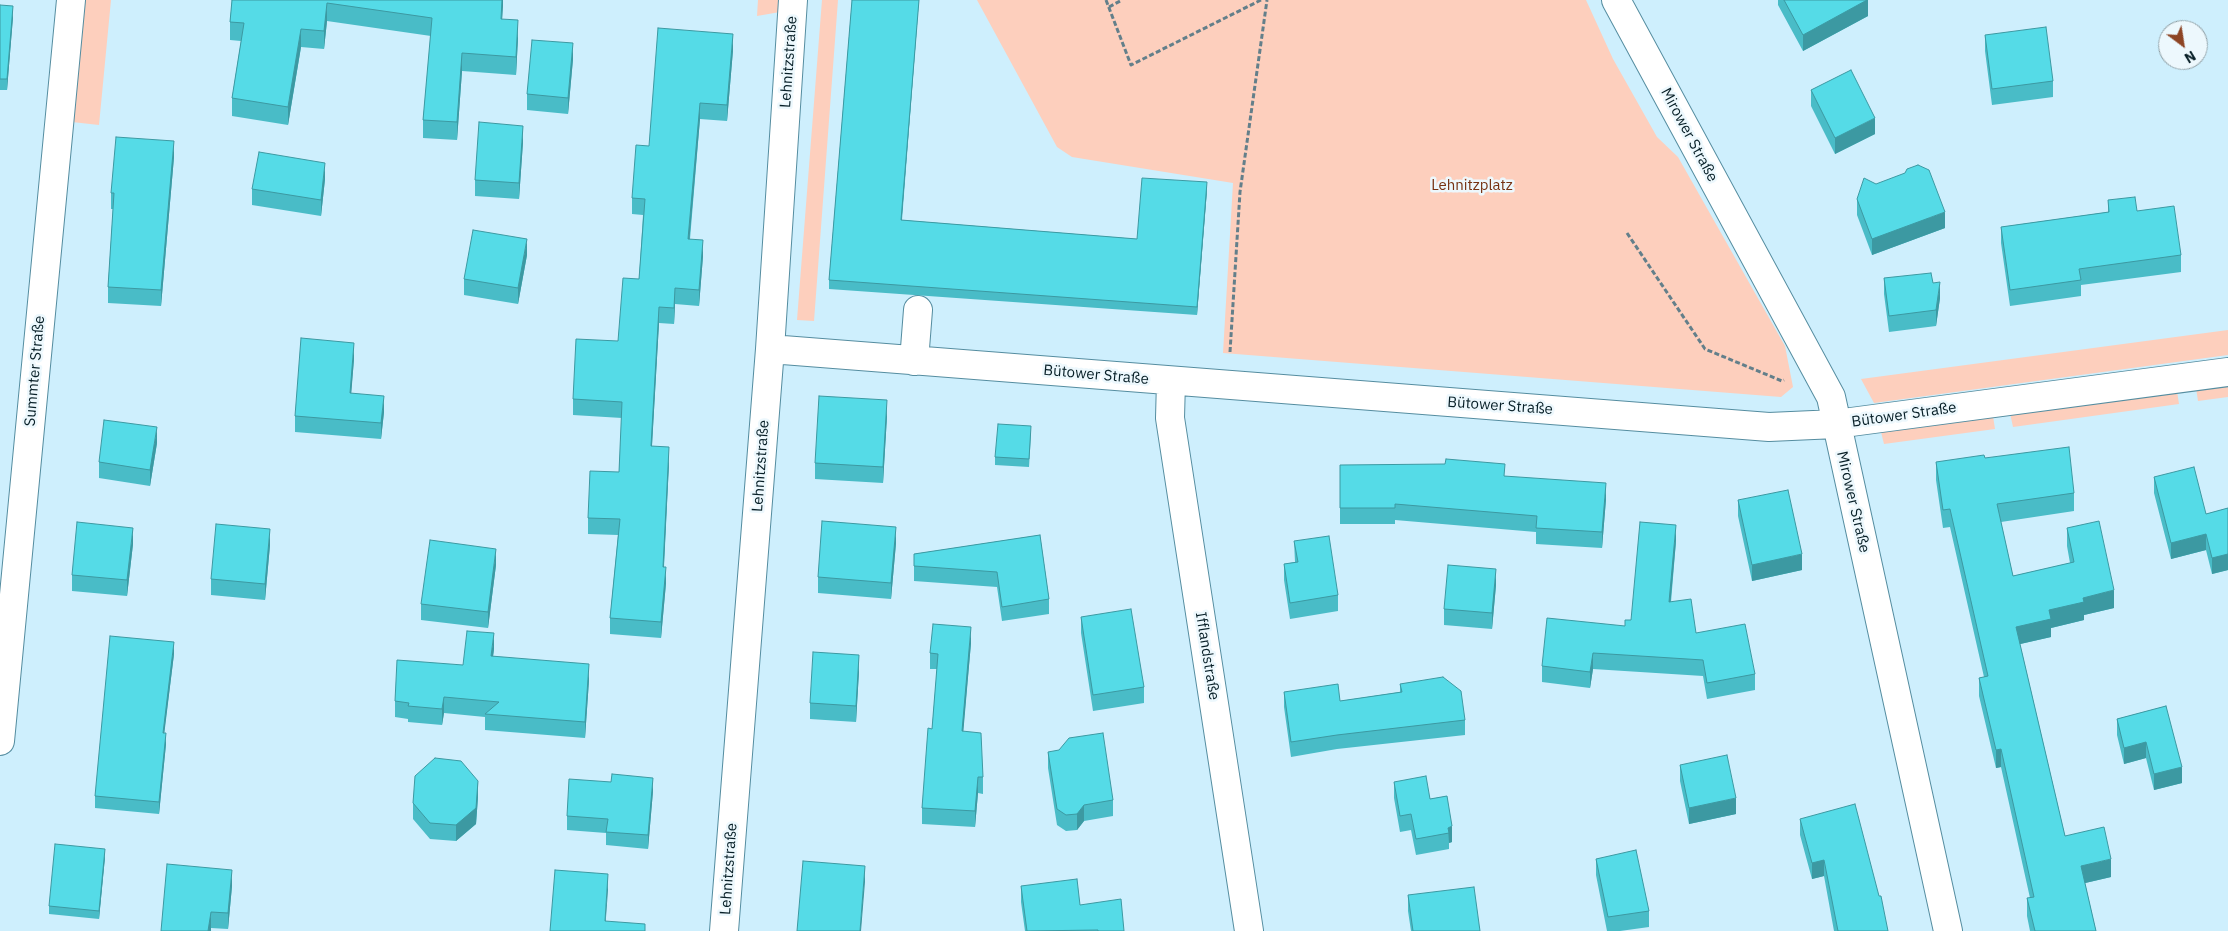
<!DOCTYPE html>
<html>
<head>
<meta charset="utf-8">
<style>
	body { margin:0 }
	#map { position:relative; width:2228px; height:931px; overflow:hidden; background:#ceeffd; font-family:"IBM Plex Sans",sans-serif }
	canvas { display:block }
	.north { position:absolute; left:2158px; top:20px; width:50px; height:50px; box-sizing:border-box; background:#edf8fd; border:1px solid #91a1a7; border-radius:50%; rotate:149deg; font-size:14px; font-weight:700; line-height:20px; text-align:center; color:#071f27 }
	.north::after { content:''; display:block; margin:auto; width:18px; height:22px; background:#8d4424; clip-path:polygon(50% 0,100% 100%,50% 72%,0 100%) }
</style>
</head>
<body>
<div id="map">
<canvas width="2228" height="931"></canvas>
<div class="north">N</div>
</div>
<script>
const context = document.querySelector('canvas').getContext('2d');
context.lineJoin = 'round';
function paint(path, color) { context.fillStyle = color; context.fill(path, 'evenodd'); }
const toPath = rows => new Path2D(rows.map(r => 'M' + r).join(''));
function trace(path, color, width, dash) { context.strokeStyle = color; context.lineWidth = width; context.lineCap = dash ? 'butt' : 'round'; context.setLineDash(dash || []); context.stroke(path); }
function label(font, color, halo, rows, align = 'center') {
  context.font = font + ' "IBM Plex Sans",sans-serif'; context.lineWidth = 5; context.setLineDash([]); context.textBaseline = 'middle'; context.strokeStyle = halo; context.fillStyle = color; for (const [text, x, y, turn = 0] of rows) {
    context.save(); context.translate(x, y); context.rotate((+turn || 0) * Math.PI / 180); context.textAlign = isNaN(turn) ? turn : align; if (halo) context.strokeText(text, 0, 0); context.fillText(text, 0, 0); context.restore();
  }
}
const green = toPath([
	[84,0,111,0,99,125,72,122],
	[758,0,781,0,780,12,757,16],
	[822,0,838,0,814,321,797,320],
	[977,0,1586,0,1613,59,1657,137,1678,157,1785,346,1793,387,1781,397,1223,353,1233,183,1072,157,1057,147],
	[2228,330,2228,355,1874,403,1861,379],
	[2228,384,2228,397,2198,401,2196,388],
	[2177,391,2179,404,2013,427,2010,413],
	[1993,416,1995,429,1884,444,1881,432]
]);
const path = toPath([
	[1106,0,1131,65,1261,0],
	[1109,7,1122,0],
	[1627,233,1705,349,1782,381,1784,380],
	[1230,352,1240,192,1267,0]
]);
const minor = toPath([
	[1616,0,1831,397,1948,931],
	[770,349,1769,427,1836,424,2228,372],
	[914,361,918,310],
	[1171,381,1170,418,1249,931],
	[0,741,71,0],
	[724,931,770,349,793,0]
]);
const wall = toPath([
	[232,0,503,0,502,19,518,38,516,75,462,71,457,140,423,138,423,120,431,36,327,21,324,49,301,47,288,125,232,116,232,98,241,41,230,40,230,22],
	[852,0,919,0,902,220,1137,239,1207,190,1197,315,829,289,829,280],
	[1778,0,1868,0,1868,16,1803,51,1778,5],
	[0,5,13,17,7,90,0,90],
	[1985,35,2053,81,2053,97,1992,105,1985,51],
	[733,50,727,121,700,119,690,239,703,256,699,306,675,304,674,324,659,323,652,446,669,463,664,567,666,583,661,638,610,634,610,618,618,535,588,534,588,518,619,472,622,418,573,415,573,399,618,341,639,279,643,215,632,214,632,198,649,146],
	[573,59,568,114,527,110,527,94],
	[1811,90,1875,134,1835,154,1811,106],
	[523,142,519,199,475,196,475,180],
	[174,157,161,306,108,303,108,287,113,209,111,209,111,193],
	[325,179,321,216,252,205,252,189],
	[1876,184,1945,228,1872,255,1857,215,1857,199],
	[2108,200,2137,211,2181,255,2181,272,2081,285,2081,296,2010,306,2001,243,2001,227,2108,212],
	[527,255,518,304,464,295,464,279],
	[1884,278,1933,283,1940,298,1936,326,1889,332,1884,294],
	[354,359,351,393,384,412,381,439,295,432,295,416],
	[887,416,883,483,815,479,815,463],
	[1031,434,1029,467,995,465,995,457],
	[157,443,150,486,99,478,99,462],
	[1985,458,2074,493,2074,511,2001,522,2013,576,2070,563,2067,546,2067,528,2114,608,2084,615,2084,620,2051,628,2051,637,2020,644,2065,836,2111,877,2085,883,2096,931,2030,931,2027,916,2027,898,2030,898,2001,767,1996,768,1979,696,1979,678,1984,677,1950,527,1943,528,1936,480,1936,462],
	[1340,465,1505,476,1606,499,1602,548,1536,544,1536,532,1395,520,1395,524,1340,524],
	[2154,477,2206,514,2228,508,2228,570,2212,574,2206,550,2171,559,2154,493],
	[1738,500,1802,570,1752,581,1738,516],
	[1040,535,1049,599,1049,614,1002,621,997,587,914,581,914,554],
	[1294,541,1338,595,1338,611,1290,619,1284,580,1284,564,1295,562],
	[1676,541,1671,602,1696,633,1755,674,1755,690,1707,699,1703,676,1593,669,1590,688,1542,682,1542,666,1625,626,1631,620],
	[896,543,891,599,818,593,818,577],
	[133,544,127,596,72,591,72,575],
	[270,545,265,600,211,595,211,579],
	[496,565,488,628,421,620,421,604],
	[1496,585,1492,629,1444,625,1444,609],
	[1081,617,1144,687,1144,703,1093,711,1081,633],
	[971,643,963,731,983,777,983,794,978,793,975,827,922,824,922,808,932,729,937,669,930,669,930,653],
	[494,649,493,656,589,680,585,738,485,730,485,717,444,713,442,725,408,722,408,719,395,717,395,701],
	[174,654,164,733,166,744,159,814,95,808,95,796],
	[859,671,856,722,810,719,810,703],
	[1400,684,1465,720,1465,735,1337,749,1291,757,1284,707,1284,692,1340,701,1400,692],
	[2166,706,2182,783,2154,790,2146,758,2124,764,2117,735,2117,719],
	[1048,752,1113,800,1113,816,1084,821,1077,830,1066,831,1057,825,1048,768],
	[1680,765,1736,814,1689,824,1680,781],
	[1394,782,1430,799,1447,796,1452,842,1449,843,1449,849,1416,855,1411,830,1400,832,1394,798],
	[653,791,648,849,606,845,606,833,567,830,567,816],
	[478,797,476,824,456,841,430,839,413,819,413,803],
	[1800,819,1888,931,1834,931,1824,876,1812,879,1800,835],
	[105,857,99,919,49,914,49,906],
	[1596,859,1649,911,1649,927,1620,931,1607,931,1596,875],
	[232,886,228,929,211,928,211,931,161,931],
	[1021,886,1080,905,1124,931,1025,931,1021,902],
	[1408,895,1480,931,1411,931,1408,911]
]);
const shadedWall = toPath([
	[502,0,503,0,503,6,501,37],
	[919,0,901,228,901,220],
	[1867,0,1868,0,1868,16,1803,51,1803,35],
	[327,3,327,21,324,49,324,31],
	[13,6,13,17,7,90,7,79],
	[518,20,518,38,516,75,516,57],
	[301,29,301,47,288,125,288,107],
	[733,34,733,50,727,121,727,105],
	[573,43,573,59,568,114,568,98],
	[462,53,462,71,457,140,457,122],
	[700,103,700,119,688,255,688,239],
	[1875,118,1875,134,1835,154,1835,138],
	[523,126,523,142,519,199,519,183],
	[174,141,174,157,161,306,161,290],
	[325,163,325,179,321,216,321,200],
	[1207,182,1207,190,1197,315,1197,307],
	[1945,212,1945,228,1872,255,1872,239],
	[527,239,527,255,518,304,518,288],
	[703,240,703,256,699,306,699,290],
	[1940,282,1940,298,1936,326,1936,310],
	[675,288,675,304,674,324,674,308],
	[659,307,659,323,651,462,651,446],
	[354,343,354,359,350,409,350,393],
	[384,396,384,412,381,439,381,423],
	[887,400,887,416,883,483,883,467],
	[157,427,157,443,150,486,150,470],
	[669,447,669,463,663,583,663,567],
	[1606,483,1606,499,1602,548,1602,532],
	[1676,525,1676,541,1669,618,1669,602],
	[896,527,896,543,891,599,891,583],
	[133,528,133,544,127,596,127,580],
	[270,529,270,545,265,600,265,584],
	[2206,534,2206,550,2171,559,2171,543],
	[496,549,496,565,488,628,488,612],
	[1802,554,1802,570,1752,581,1752,565],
	[2228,554,2228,570,2212,574,2212,558],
	[666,567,666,583,661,638,661,622],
	[1496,569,1496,585,1492,629,1492,613],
	[2114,590,2114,608,2084,615,2084,620,2051,628,2051,637,2016,645,2016,627,2049,610,2083,598],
	[971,627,971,643,962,747,962,731],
	[494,633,494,649,491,672,491,656],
	[174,642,174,654,163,744,163,733],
	[1593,653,1593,669,1590,688,1590,672],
	[859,655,859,671,856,722,856,706],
	[589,664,589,680,585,738,585,722],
	[444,697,444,713,442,725,442,709],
	[166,733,166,744,159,814,159,802],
	[2146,742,2146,758,2124,764,2124,748],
	[2001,749,2001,767,1996,768,1996,750],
	[2182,767,2182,783,2154,790,2154,774],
	[978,777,978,793,975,827,975,811],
	[653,778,653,791,648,849,648,835],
	[478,781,478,797,476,824,456,841,456,825],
	[1736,798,1736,814,1689,824,1689,808],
	[1084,805,1084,821,1077,830,1077,814],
	[1452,826,1452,842,1449,843,1448,828],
	[105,849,105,857,99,919,99,911],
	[2111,859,2111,877,2081,884,2081,866],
	[1824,860,1824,876,1812,879,1812,863],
	[865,866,865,882,861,931,860,931],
	[232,870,232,886,228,929,228,913],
	[608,874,608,890,605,931,605,921],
	[211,912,211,931,208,931]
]);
const building = toPath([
	[232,0,502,0,501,19,518,20,516,57,462,53,457,122,423,120,432,18,327,3,324,31,301,29,288,107,232,98,244,23,230,22,232,0],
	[852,0,919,0,901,220,1137,239,1142,178,1207,182,1197,307,829,280,852,0],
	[1784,0,1867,0,1803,35,1784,0],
	[0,5,13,6,7,79,0,79,0,5],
	[2046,27,2053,81,1992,89,1985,35,2046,27],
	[658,28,733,34,727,105,700,103,688,239,703,240,699,290,675,288,674,308,659,307,651,446,669,447,663,567,666,567,661,622,610,618,620,519,588,518,590,471,619,472,622,402,573,399,576,339,618,341,623,278,639,279,645,199,632,198,636,145,649,146,658,28],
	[532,40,573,43,568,98,527,94,532,40],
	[1851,70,1875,118,1835,138,1811,90,1851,70],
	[479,122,523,126,519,183,475,180,479,122],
	[116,137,174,141,161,290,108,287,114,193,111,193,116,137],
	[259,152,325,163,321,200,252,189,259,152],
	[1918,165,1929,170,1945,212,1872,239,1857,199,1864,178,1876,184,1905,173,1907,169,1918,165],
	[2135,197,2137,211,2174,206,2181,255,2079,269,2081,280,2010,290,2001,227,2109,212,2108,200,2135,197],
	[473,230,527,239,518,288,464,279,473,230],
	[1931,273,1933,283,1940,282,1936,310,1889,316,1884,278,1931,273],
	[301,338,354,343,350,393,384,396,381,423,295,416,301,338],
	[819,396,887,400,883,467,815,463,819,396],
	[104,420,157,427,150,470,99,462,104,420],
	[998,424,1031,426,1029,459,995,457,998,424],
	[2069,447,2074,493,1997,504,2013,576,2074,562,2067,528,2099,521,2114,590,2083,598,2084,602,2049,610,2051,619,2016,627,2065,836,2104,827,2111,859,2081,866,2096,931,2035,931,2027,898,2034,897,2001,749,1996,750,1979,678,1988,676,1950,509,1943,510,1936,462,1984,455,1985,458,2069,447],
	[1446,459,1505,464,1504,476,1606,483,1602,532,1536,528,1537,516,1395,504,1395,508,1340,508,1340,465,1445,464,1446,459],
	[2194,467,2206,514,2228,508,2228,554,2212,558,2206,534,2171,543,2154,477,2194,467],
	[1788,490,1802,554,1752,565,1738,500,1788,490],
	[822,521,896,527,891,583,818,577,822,521],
	[77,522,133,528,127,580,72,575,77,522],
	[1640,522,1676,525,1669,602,1691,599,1696,633,1745,624,1755,674,1707,683,1703,660,1593,653,1590,672,1542,666,1547,618,1625,626,1625,620,1631,620,1640,522],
	[216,524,270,529,265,584,211,579,216,524],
	[1040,535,1049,599,1002,607,997,572,914,566,914,554,1040,535],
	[1329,536,1338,595,1290,603,1284,564,1298,562,1294,541,1329,536],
	[430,540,496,549,488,612,421,604,430,540],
	[1448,565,1496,569,1492,613,1444,609,1448,565],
	[1131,609,1144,687,1093,695,1081,617,1131,609],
	[933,624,971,627,962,731,981,733,983,777,978,777,975,811,922,808,928,728,932,729,938,654,930,653,933,624],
	[467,631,494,633,491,656,589,664,585,722,485,714,499,702,444,697,442,709,408,706,409,703,395,701,397,660,463,665,467,631],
	[110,636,174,642,163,733,166,733,159,802,95,796,110,636],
	[813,652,859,655,856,706,810,703,813,652],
	[1443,677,1461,691,1465,720,1337,735,1291,742,1284,692,1338,684,1340,701,1402,692,1400,684,1443,677],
	[2166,706,2182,767,2154,774,2146,742,2124,748,2117,719,2166,706],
	[1103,733,1113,800,1084,805,1077,814,1066,815,1057,809,1048,752,1059,750,1069,738,1103,733],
	[1727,755,1736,798,1689,808,1680,765,1727,755],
	[435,758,461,761,478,781,476,808,456,825,430,823,413,803,415,776,435,758],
	[612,774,653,778,648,835,606,832,608,819,567,816,569,779,611,782,612,774],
	[1426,776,1430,799,1447,796,1452,826,1448,828,1449,833,1416,839,1411,814,1400,816,1394,782,1426,776],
	[1855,804,1879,896,1881,896,1888,931,1838,931,1824,860,1812,863,1800,819,1855,804],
	[55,844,105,849,99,911,49,906,55,844],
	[1636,850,1649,911,1608,917,1596,859,1636,850],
	[803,861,865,866,860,931,797,931,803,861],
	[167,864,232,870,228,913,211,912,208,931,161,931,167,864],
	[555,870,608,874,605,921,645,924,645,931,550,931,555,870],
	[1077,879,1080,905,1121,899,1124,931,1098,931,1098,930,1027,931,1021,886,1077,879],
	[1474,887,1480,931,1413,931,1408,895,1474,887]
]);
const streetNames = [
	["Lehnitzstraße",789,62,-86],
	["Mirower Straße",1689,135,62],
	["Summter Straße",35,371,-85],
	["Bütower Straße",1096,375,5],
	["Bütower Straße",1500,406,4],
	["Bütower Straße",1904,415,-8],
	["Lehnitzstraße",761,466,-86],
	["Mirower Straße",1853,502,77],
	["Ifflandstraße",1207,656,81],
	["Lehnitzstraße",729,869,-86]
];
const parkNames = [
	["Lehnitzplatz",1472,186]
];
paint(green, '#fdcfbd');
trace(minor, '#558da0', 30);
trace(path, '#637f8a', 3, [5, 2.5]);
trace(minor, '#fff', 28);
paint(wall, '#49bcc7');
paint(shadedWall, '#3c99a2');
paint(building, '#55dbe7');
trace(building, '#3c99a2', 1);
label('15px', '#071f27', '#edf8fd', streetNames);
label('15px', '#763212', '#edf8fd', parkNames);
</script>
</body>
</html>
